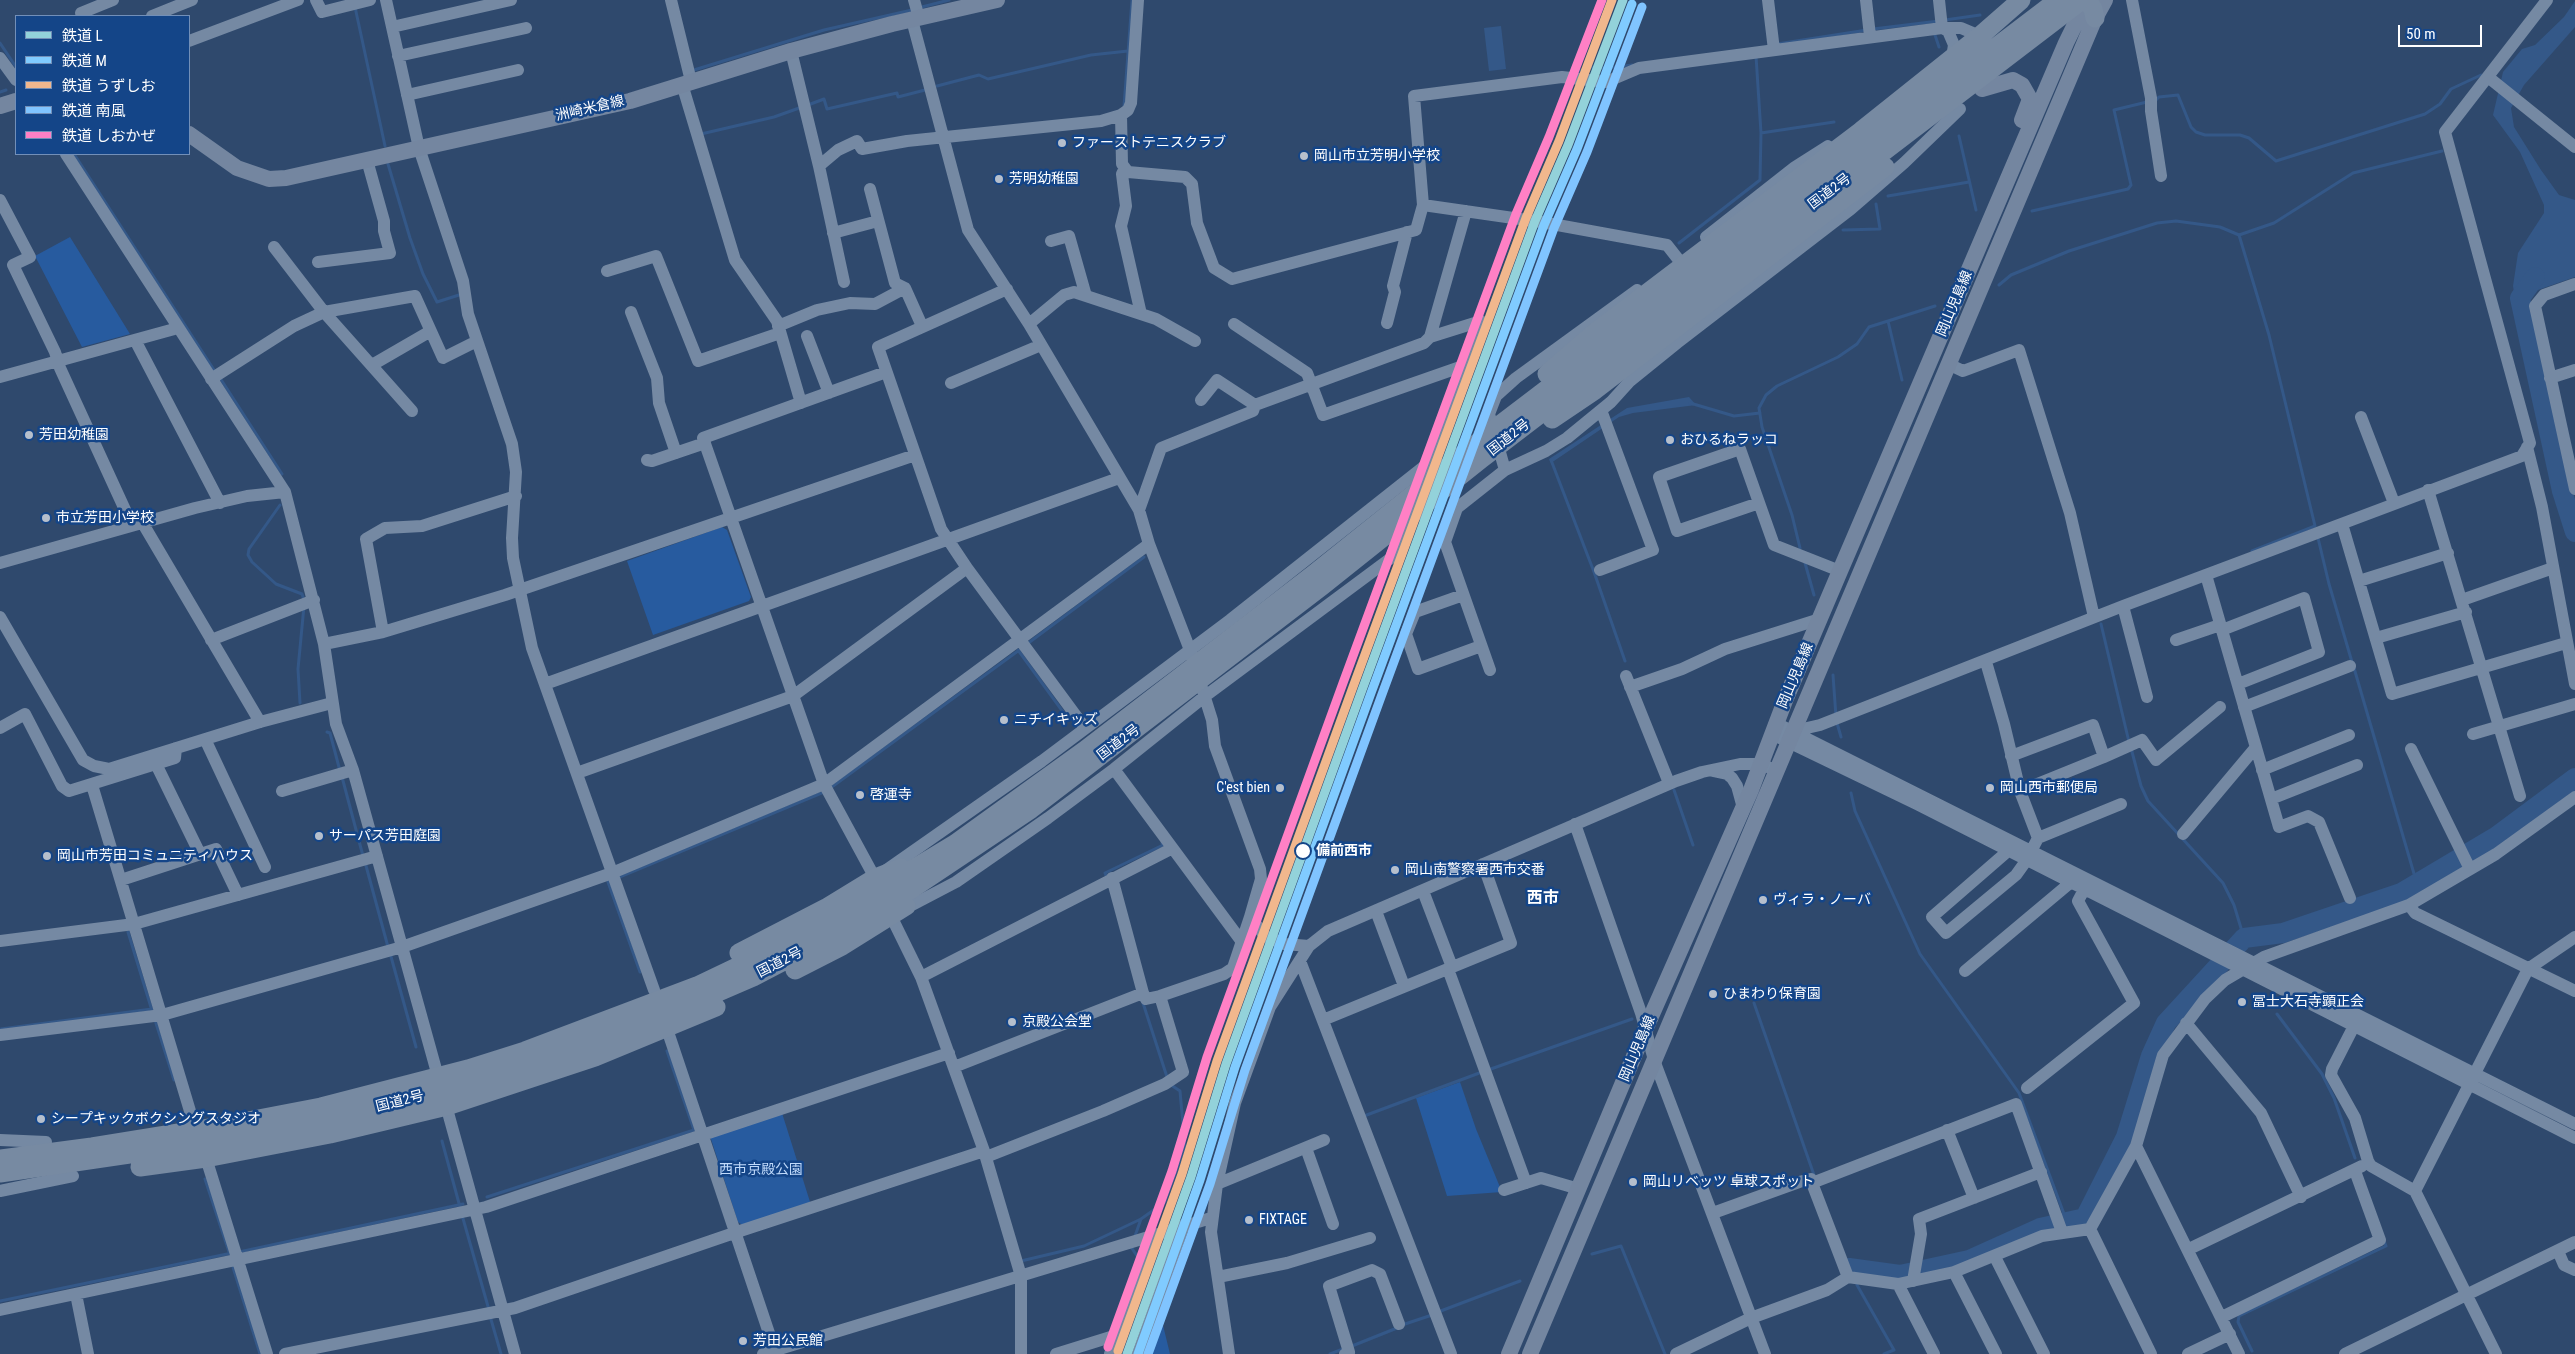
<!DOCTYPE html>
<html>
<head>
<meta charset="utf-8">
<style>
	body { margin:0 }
	#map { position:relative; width:2575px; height:1354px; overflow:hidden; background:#2f496d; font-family:"Roboto Condensed","Noto Sans JP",sans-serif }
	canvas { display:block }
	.legend { position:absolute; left:15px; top:15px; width:175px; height:140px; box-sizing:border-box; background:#144588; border:1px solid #728fb8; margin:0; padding:6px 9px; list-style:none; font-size:15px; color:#fff }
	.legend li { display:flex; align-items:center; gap:10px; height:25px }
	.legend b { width:25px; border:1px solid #728fb8 }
	.scale { position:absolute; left:2398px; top:25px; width:84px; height:22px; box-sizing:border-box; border:2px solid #fff; border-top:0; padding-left:6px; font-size:15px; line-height:18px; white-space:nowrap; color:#fff; -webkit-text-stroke:4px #144588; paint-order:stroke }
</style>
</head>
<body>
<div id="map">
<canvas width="2575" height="1354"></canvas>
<ul class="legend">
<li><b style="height:6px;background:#93d2da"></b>鉄道 L</li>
<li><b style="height:6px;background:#80cbff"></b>鉄道 M</li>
<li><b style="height:6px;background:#f1b78d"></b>鉄道 うずしお</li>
<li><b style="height:6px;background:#80c4ff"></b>鉄道 南風</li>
<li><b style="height:6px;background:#ff80c5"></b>鉄道 しおかぜ</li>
</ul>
<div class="scale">50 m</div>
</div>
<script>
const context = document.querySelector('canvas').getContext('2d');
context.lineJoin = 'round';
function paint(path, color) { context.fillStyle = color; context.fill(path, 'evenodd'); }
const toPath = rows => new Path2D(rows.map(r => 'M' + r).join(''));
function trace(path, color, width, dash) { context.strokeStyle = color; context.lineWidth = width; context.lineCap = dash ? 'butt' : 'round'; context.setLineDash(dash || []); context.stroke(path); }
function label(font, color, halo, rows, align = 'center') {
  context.font = font + ' "Roboto Condensed","Noto Sans JP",sans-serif'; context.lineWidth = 5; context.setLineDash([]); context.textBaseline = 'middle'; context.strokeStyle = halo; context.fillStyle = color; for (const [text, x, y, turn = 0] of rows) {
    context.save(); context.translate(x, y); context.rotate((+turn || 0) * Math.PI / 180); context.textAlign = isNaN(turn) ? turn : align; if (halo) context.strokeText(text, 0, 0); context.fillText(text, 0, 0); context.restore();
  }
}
const green = toPath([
	[70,237,130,334,82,347,35,256],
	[722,527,727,530,751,597,749,601,653,635,627,561],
	[1460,1082,1476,1129,1502,1192,1447,1196,1416,1098],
	[782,1113,811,1205,744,1226,738,1222,710,1136],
	[1161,1317,1170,1354,1147,1354]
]);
const water = toPath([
	[2575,1,2575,27,2524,85,2511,108,2514,127,2541,170,2559,195,2575,200,2575,277,2515,298,2513,286,2518,253,2544,213,2544,205,2520,152,2493,115,2503,72,2522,49,2535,45,2564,17],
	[1501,26,1506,69,1489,71,1484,28],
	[1689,397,1696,405,1633,413,1619,417,1551,463,1549,459,1627,408]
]);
const stream = toPath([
	[355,7,385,146],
	[918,8,949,0],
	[1945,20,1980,15],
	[1873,29,1939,21],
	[1934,32,1939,47],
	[0,43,16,67],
	[1777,44,1867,30],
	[1756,56,1761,133],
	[694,70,824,30,912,10],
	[1577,72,1589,67,1607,68,1632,65],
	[937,86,979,75,988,79,1091,55,1128,51],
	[0,92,6,90],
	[2156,100,2159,97,2178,95,2191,127,2196,132,2205,135,2240,135,2249,138,2276,161,2425,114,2440,104,2451,89,2481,75],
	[808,105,824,99,827,109,897,93,898,97,925,90],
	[1124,106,1132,0],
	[701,134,774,117,802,107],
	[1959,136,1976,210],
	[74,154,216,373],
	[388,164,410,238,423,274,437,302,459,295],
	[1888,196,1969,182],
	[2032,211,2128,189,2131,185,2114,110,2147,102],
	[1843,230,1880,229,1876,204],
	[2239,235,2269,335,2315,526,2252,551],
	[1679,243,1760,180,1761,133,1834,122],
	[1999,285,2011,275,2069,251,2157,223,2176,221,2220,227,2239,235,2274,223,2353,173,2442,151],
	[220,378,282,474],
	[1902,380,1888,321,1935,306],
	[1690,403,1734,416,1760,413],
	[1553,459,1551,460,1594,572,1625,661],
	[280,505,249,549,248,555,252,562,276,584,302,594,304,600],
	[2318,538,2329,584,2352,662],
	[1800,548,1792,515,1762,427,1759,408,1766,395,1777,386,1838,357,1857,344,1869,327,1888,321],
	[1805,563,1814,595],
	[2101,624,2129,742],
	[1027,644,1144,557],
	[1018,650,1066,716],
	[2354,668,2417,884],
	[1833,675,1836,717],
	[300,703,298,669,304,606],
	[1837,723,1841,737],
	[327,732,330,733,340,771],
	[2131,748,2141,786,2148,801,2223,883,2234,905,2244,938],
	[342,777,363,856],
	[829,789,1022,648],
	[1674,790,1693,845],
	[1851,793,1855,811,1920,954,2019,1093,2067,1222],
	[365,862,388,947],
	[617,878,824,792],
	[1107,878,1105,873,1163,845,1162,843],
	[611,881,608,882,640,972],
	[133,930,128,932,153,1014],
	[390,953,416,1047],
	[1143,1003,1167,1077],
	[1754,1003,1814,1175],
	[2277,1014,2322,1074,2334,1098,2355,1158],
	[155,1020,174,1080],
	[1,1029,152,1009],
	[1488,1070,1632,1019],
	[1364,1116,1482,1072],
	[442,1141,460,1207],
	[205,1179,230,1255],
	[487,1197,694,1130,667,1051],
	[462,1215,489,1310],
	[1135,1236,1141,1219],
	[239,1252,463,1204],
	[1592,1254,1621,1246,1665,1354],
	[1021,1261,1084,1246,1141,1219,1165,1202,1185,1147,1180,1091,1171,1085],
	[232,1264,260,1354],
	[1857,1285,1894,1350,1884,1354],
	[0,1301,232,1253],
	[1438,1312,1520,1281],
	[490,1316,501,1354],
	[1402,1325,1432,1315],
	[1115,1326,1139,1259,1131,1247],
	[1352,1346,1397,1328],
	[2252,1351,2238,1322,2239,1316,2386,1246,2384,1241],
	[1330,1354,1343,1349]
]);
const river = toPath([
	[2535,277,2520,298,2562,491,2575,532],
	[1849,1268,1900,1275,1969,1260,2040,1228,2085,1218,2126,1137,2151,1056,2166,1023,2244,938,2283,933,2401,893,2497,836,2575,778]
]);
const minor = toPath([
	[316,0,322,12,370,0],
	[386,0,419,148,463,281,468,314,512,444,516,472,512,538,513,558,532,648,654,990],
	[671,0,691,81],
	[914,0,919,18],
	[1768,0,1774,50],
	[1866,0,1870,36],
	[1939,0,1942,28,1948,31,1954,45,1952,58],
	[2132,0,2151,98,2151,111,2161,176],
	[84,16,81,13,113,0],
	[152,16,192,0],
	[912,20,968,230,1029,324,1139,510,1149,544,1190,650,1212,720,1215,746,1260,869,1261,879,1250,917,1265,936,1284,944,1309,946,1328,931,1676,781,1702,772,1740,764,1761,764,1777,771],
	[392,27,511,0],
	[189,41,298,0],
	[791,51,819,166,844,282],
	[398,56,526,28],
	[0,58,16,80],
	[2488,77,2575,147],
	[682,84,735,260,777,321,801,403],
	[407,95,518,70],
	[1121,115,1128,110,1131,103,1138,0],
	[66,154,285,492,324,644,336,724,353,770,515,1354],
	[819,166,838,150,857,141,862,149,907,141,1101,121,1121,115,1122,164,1128,172,1185,177,1192,184,1197,223,1214,268,1232,279,1416,230,1423,205,1414,96,1562,77,1606,82,1639,68,1942,28,1961,28,1980,36],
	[1125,168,1122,174,1126,206,1121,226,1141,314],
	[870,189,895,283,905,288,922,326],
	[0,200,30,257,13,265,55,352,60,368,132,525],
	[1423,205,1541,222,1667,245,1678,259],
	[1466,211,1430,337,1481,321],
	[833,233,878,221],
	[1706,237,1795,167,1828,146],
	[1051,241,1069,236,1086,296],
	[274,247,324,312,412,411],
	[318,262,390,253,384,231,384,221,367,160],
	[607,271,656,256,698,361,780,333],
	[2575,284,2544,295,2535,306,2575,489],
	[1007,289,878,347,941,529,967,568,1085,728],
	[1637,290,1516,378,1496,396,1489,414,1505,470,1546,451,1567,438,1611,402,1630,381,1677,343,1851,209,1904,163,1960,109],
	[631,312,657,378,659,403,676,453],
	[1387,323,1395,292,1393,286,1407,232],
	[1029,324,1064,295,1074,292,1156,319,1195,341],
	[1234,324,1307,373,1323,415,1466,365],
	[778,326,817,310,850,303,875,304,905,288],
	[807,336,829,393],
	[135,340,220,503],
	[1948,364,1963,371,2019,350,2070,513,2094,617],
	[372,365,429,332],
	[886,372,703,438,824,784,875,878,1042,761,1230,620,1426,465],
	[0,377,178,328],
	[2550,378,2575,370],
	[211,379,294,326,324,312,415,296,443,358,477,341],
	[951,383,1041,345],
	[1201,400,1217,380,1255,405,1424,343,1430,337],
	[2361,417,2394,503],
	[2527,447,2542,507,2575,684],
	[647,460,652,461,705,443],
	[1423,473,1481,321],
	[2428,490,2520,796],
	[1759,503,1677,531,1659,477,1740,449,1774,545,1840,571],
	[1139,510,1161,448,1253,411,1255,405],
	[142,522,260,722],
	[2342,524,2392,694,2566,643],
	[0,563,195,508,247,496,285,492],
	[1600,570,1653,550,1601,410],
	[2206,575,2279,827,2308,816,2319,822,2350,898],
	[2359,581,2448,553],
	[1463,595,1415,612,1406,634,1418,669,1481,646],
	[2462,600,2553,568],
	[2123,606,2147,697],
	[0,617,83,760,94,766,109,769,260,722,332,703],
	[2222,630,2304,598,2319,652,2238,684],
	[383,632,366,539,385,528,422,526,516,496],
	[2376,638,2466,612],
	[211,640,314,600],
	[2176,640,2220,625],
	[324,644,383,632,505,595,915,455],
	[1986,662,2004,724,2020,791,2038,838,2026,861,2016,875,1946,933,1932,917,2008,851],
	[1490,670,1445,542,1457,508,1505,470],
	[1626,676,1669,783],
	[545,684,1119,478],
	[1630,687,1682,669,1725,649,1820,619],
	[2244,707,2350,666],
	[1776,723,2575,1124],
	[0,728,25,714,62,786,69,791,175,758,176,748],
	[1794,731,1820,725,2123,606,2522,456,2530,443,2445,132,2547,0],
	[1772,734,1917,804,2575,1138],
	[2473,734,2575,704],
	[205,739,265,867],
	[2411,749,2470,869],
	[2011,756,2093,725,2104,757,2020,791],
	[2104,757,2142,740,2156,760,2220,707],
	[156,764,200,854],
	[1114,769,1242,942],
	[2262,770,2349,735],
	[1713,771,1727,774,1732,778,1737,786,1743,808],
	[577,773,793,696,967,568],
	[92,785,193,1121],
	[282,791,353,770],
	[2271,799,2357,765],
	[1575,824,1641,1013,1654,1060,1765,1354],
	[2183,834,2256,747],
	[2038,838,2121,804],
	[1112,878,1143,993],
	[121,880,216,849,238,895],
	[1423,891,1452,967],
	[2409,905,2415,913,2575,991],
	[1376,911,1404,986],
	[0,941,134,924,377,856],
	[1300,961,1451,1354],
	[1448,969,1526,1183],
	[1965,971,2070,883],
	[921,977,1171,849],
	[1323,1020,1511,943,1483,864],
	[2186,1023,2261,1113,2301,1197],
	[2354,1026,2332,1069,2331,1075,2355,1118,2368,1161,2371,1166,2415,1191],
	[667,1029,776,1354],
	[0,1035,162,1015,402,947,612,873,824,784,1149,544],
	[954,1067,1143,993,1146,999,1160,996,1224,974,1233,968,1250,917],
	[2027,1088,2134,1003,2078,901,2087,884],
	[1947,1130,1974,1198],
	[0,1140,46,1142],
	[2136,1146,2239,1354],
	[1306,1148,1333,1224],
	[986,1157,1103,1111,1165,1084,1183,1072,1160,996],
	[206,1158,267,1354],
	[1217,1184,1324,1140],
	[1504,1190,1541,1178,1579,1189],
	[0,1191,73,1176],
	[1713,1213,1799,1182,1811,1179,1812,1183],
	[2090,1229,2136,1146,2163,1055,2205,999,2225,980,2264,957,2409,905,2496,854,2575,797],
	[2090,1229,2151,1354],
	[2189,1249,2362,1166],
	[2558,1251,2564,1265,2575,1270],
	[1995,1257,2044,1354],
	[1954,1272,1996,1354],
	[1218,1277,1287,1263,1370,1238],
	[1848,1277,1812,1183,2016,1104,2062,1232],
	[1913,1281,1921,1234,1919,1219,2041,1172],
	[1898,1284,1934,1354],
	[76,1294,88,1354],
	[0,1310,486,1207,949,1053],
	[2222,1317,2380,1240,2355,1171],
	[285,1354,515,1308,737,1232,984,1151],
	[763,1354,1211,1218],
	[1021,1354,1021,1276,984,1151,921,977,891,916,956,882,1048,818,1114,769,1204,697,1391,558,1405,522],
	[1056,1354,1117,1335],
	[1110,1354,1147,1261,1150,1236],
	[1138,1354,1184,1225],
	[1229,1354,1211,1232,1217,1184,1235,1103,1270,1007,1309,946],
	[1345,1354,1349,1352,1329,1286,1372,1270,1380,1274,1399,1324],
	[1676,1354,1751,1318,1827,1290,1848,1277,1898,1284,1954,1272,2042,1236,2090,1229],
	[2188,1354,2230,1334],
	[2345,1354,2575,1242],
	[2496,1354,2415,1191,2528,969,2575,937]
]);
const major = toPath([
	[1982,89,2013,80,2022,85,2030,99,2022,120],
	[0,106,16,101],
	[189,134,237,168,269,179,286,178,630,101,791,51,892,24,997,0],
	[1509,1354,1645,1030,1751,790,1786,698,1840,571,2066,43,2087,0],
	[1530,1354,2095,18,2105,0]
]);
const highway = toPath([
	[2087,0,2093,9,2095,18],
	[1547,374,1597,331,1861,131,1980,36,2021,0],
	[1552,419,1595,390,1885,167],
	[739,953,826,908,875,878,901,868],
	[795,970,842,946,906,906],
	[0,1159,92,1147,222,1126,321,1107,468,1069,525,1051,697,986,787,943,832,918,955,844,1084,751,1314,574,1501,424,2058,0],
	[140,1167,206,1158,330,1134,447,1106,595,1057,716,1007],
	[0,1173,225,1140,324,1121,473,1083,651,1021,753,977,839,932,910,890,1031,809,1322,586,1481,459,2082,0]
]);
const rail1 = toPath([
	[1127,1354,1191,1177,1226,1064,1362,690,1535,221,1568,145,1623,0]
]);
const rail2 = toPath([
	[1138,1354,1200,1180,1235,1067,1371,693,1544,225,1577,149,1632,4]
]);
const rail3 = toPath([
	[1118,1351,1182,1174,1217,1061,1353,687,1526,218,1559,141,1612,0]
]);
const rail4 = toPath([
	[1148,1354,1210,1184,1245,1070,1381,697,1554,228,1587,152,1642,7]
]);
const rail5 = toPath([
	[1108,1347,1172,1171,1207,1057,1343,683,1516,214,1549,137,1602,0]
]);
const markers = [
	[1062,143,5,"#b6bfcc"],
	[1304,156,5,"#b6bfcc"],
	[999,179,5,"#b6bfcc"],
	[29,435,5,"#b6bfcc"],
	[1670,440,5,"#b6bfcc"],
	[46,518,5,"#b6bfcc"],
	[1004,720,5,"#b6bfcc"],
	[1280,788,5,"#b6bfcc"],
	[1990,788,5,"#b6bfcc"],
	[860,795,5,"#b6bfcc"],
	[319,836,5,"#b6bfcc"],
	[1303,851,8,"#fff"],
	[47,856,5,"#b6bfcc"],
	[1395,870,5,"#b6bfcc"],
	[1763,900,5,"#b6bfcc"],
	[1713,994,5,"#b6bfcc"],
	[2242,1002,5,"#b6bfcc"],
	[1012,1022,5,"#b6bfcc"],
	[41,1119,5,"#b6bfcc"],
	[1633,1182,5,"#b6bfcc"],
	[1249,1220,5,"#b6bfcc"],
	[743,1341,5,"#b6bfcc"]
];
const streetNames = [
	["洲崎米倉線",590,109,-13],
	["国道2号",1830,192,-37],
	["岡山児島線",1955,304,-67],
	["国道2号",1509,438,-38],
	["岡山児島線",1796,676,-67],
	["国道2号",1119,743,-37],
	["国道2号",780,963,-27],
	["岡山児島線",1638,1049,-67],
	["国道2号",400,1102,-14]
];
const poiNames = [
	["ファーストテニスクラブ",1072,143],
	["岡山市立芳明小学校",1314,156],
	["芳明幼稚園",1009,179],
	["芳田幼稚園",39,435],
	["おひるねラッコ",1680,440],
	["市立芳田小学校",56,518],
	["ニチイキッズ",1014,720],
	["C'est bien",1270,788,"right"],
	["岡山西市郵便局",2000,788],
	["啓運寺",870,795],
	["サーパス芳田庭園",329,836],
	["岡山市芳田コミュニティハウス",57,856],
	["岡山南警察署西市交番",1405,870],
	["ヴィラ・ノーバ",1773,900],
	["ひまわり保育園",1723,994],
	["冨士大石寺顕正会",2252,1002],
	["京殿公会堂",1022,1022],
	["シープキックボクシングスタジオ",51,1119],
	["岡山リベッツ 卓球スポット",1643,1182],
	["FIXTAGE",1259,1220],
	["芳田公民館",753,1341]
];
const stopNames = [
	["備前西市",1316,851]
];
const parkNames = [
	["西市京殿公園",761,1170]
];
const quarterNames = [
	["西市",1543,899]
];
paint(green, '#275b9f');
paint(water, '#345888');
trace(stream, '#345888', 3);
trace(river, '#345888', 20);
trace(minor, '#7589a3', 12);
trace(major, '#7486a0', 16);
trace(highway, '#778aa2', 19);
trace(rail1, '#93d2da', 9);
trace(rail2, '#80cbff', 9);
trace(rail3, '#f1b78d', 9);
trace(rail4, '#80c4ff', 9);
trace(rail5, '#ff80c5', 9);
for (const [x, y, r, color] of markers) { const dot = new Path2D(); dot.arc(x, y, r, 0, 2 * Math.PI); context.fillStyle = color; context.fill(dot); trace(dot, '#144588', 2); }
label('14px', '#fff', '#144588', streetNames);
label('14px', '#fff', '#144588', poiNames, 'left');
label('bold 14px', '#fff', '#144588', stopNames, 'left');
label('14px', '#c0dafb', '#144588', parkNames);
label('bold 16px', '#fff', '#144588', quarterNames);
</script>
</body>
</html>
